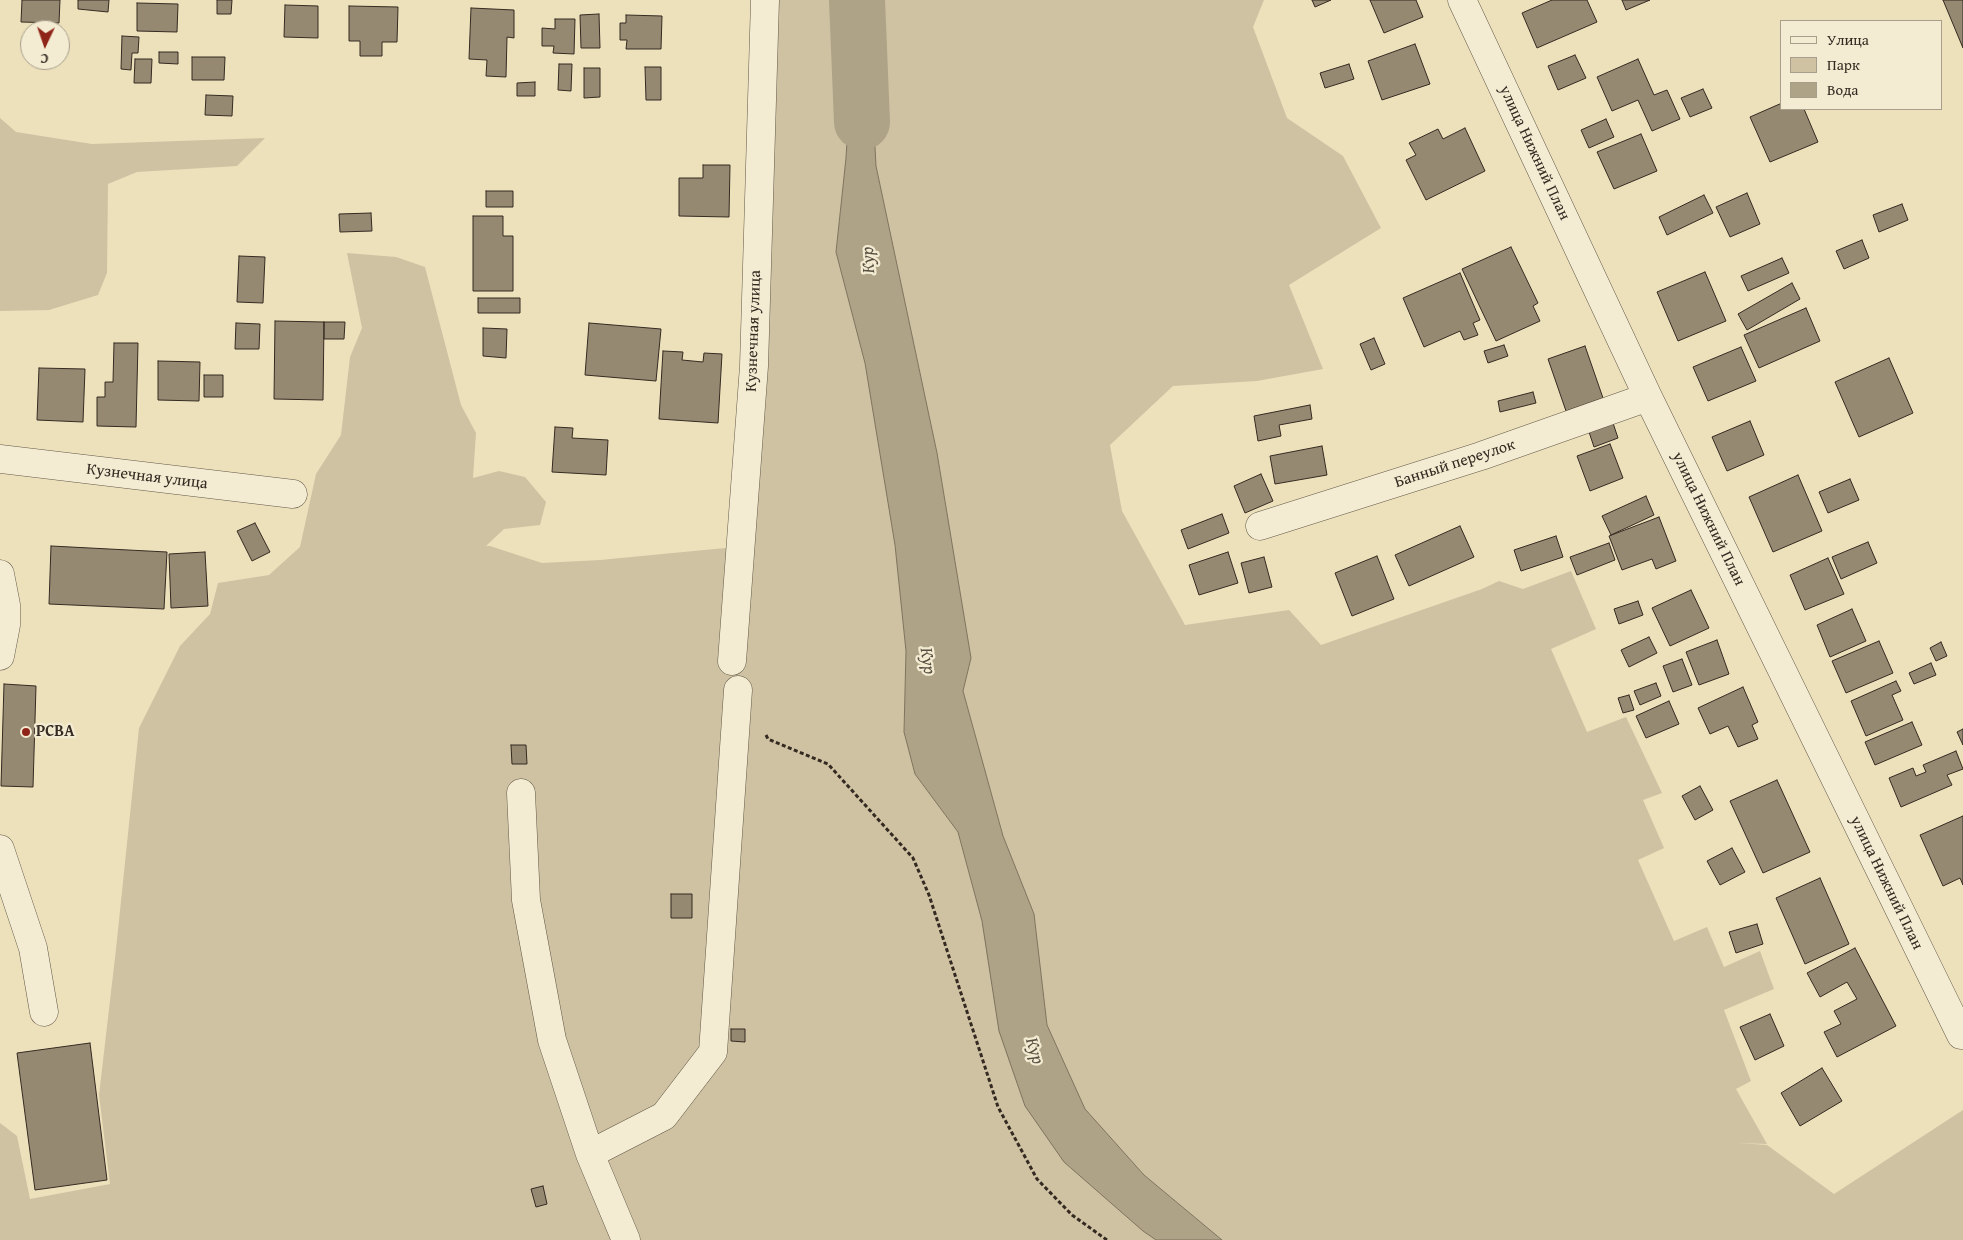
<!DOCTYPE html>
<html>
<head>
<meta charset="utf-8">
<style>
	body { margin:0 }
	#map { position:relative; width:1963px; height:1240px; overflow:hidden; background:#ede1bc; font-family:"Gentium Book Plus",serif }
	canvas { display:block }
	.legend { position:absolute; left:1780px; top:20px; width:162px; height:90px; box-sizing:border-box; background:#f3ecd3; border:1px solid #a79e8c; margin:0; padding:6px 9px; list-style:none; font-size:15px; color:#352a21 }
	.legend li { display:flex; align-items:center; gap:10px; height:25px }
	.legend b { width:25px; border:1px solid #a79e8c }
	.north { position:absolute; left:20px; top:20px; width:50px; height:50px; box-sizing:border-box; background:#f3ecd3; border:1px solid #a79e8c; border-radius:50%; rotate:183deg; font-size:14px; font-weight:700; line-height:20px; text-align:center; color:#352a21 }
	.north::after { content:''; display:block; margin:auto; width:18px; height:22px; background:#8f2418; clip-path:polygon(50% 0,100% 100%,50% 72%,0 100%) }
</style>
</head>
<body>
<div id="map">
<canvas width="1963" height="1240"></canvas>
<ul class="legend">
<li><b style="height:6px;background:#f3ecd3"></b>Улица</li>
<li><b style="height:14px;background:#cec2a2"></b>Парк</li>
<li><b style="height:14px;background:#aea387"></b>Вода</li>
</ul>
<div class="north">С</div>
</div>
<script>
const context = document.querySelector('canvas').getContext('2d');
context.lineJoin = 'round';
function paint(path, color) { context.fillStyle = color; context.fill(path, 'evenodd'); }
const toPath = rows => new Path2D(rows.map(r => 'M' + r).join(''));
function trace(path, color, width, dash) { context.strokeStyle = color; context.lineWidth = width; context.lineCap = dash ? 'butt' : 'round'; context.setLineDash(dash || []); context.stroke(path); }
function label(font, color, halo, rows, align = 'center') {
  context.font = font + ' "Gentium Book Plus",serif'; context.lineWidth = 4.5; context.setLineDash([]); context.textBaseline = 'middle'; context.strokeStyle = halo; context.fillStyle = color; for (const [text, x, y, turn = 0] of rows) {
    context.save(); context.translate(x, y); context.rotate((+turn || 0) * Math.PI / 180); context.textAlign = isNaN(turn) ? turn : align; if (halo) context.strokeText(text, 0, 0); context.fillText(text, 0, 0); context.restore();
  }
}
const green = toPath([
	[774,0,852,0,853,43,846,158,836,252,865,363,895,545,906,651,904,732,915,774,958,832,982,921,1143,1231,1156,1240,0,1240,0,1123,17,1136,30,1199,110,1184,99,1095,116,949,139,728,180,646,210,614,218,583,269,575,300,547,316,474,341,435,350,357,362,328,347,253,396,257,425,267,461,405,476,433,473,478,499,471,525,477,546,502,540,525,504,529,486,546,490,546,542,563,600,560,746,546],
	[872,0,1264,0,1253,27,1287,118,1343,156,1381,228,1289,285,1323,369,1257,381,1173,386,1110,445,1122,511,1185,625,1289,610,1321,645,1482,589,1499,581,1523,589,1571,571,1596,629,1551,649,1587,732,1626,717,1662,793,1643,800,1664,848,1638,860,1674,941,1707,927,1724,967,1760,951,1774,989,1724,1010,1751,1081,1736,1089,1767,1144,1738,1143,1767,1145,1834,1194,1963,1110,1963,1240,1222,1240,1144,1175,1084,1109,1047,1025,1034,914,1003,836,963,691,971,658,937,453,876,166,870,50],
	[0,118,16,132,92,144,265,138,237,166,137,172,108,184,107,273,98,295,49,310,0,311]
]);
const water = toPath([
	[853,43,870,50,876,166,937,453,971,658,963,691,1003,836,1034,914,1047,1025,1085,1109,1144,1175,1222,1240,1156,1240,1143,1231,1064,1162,1025,1106,999,1031,982,921,958,832,915,774,904,732,906,651,895,545,865,363,836,252,846,158,853,43]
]);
const river = toPath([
	[857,0,862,122]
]);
const building = toPath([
	[22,0,60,0,59,23,21,22,22,0],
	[78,0,109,0,108,12,78,9,78,0],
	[217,0,232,0,231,14,217,14,217,0],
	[1312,0,1331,0,1315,7,1312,0],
	[1370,0,1416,0,1423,17,1384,33,1370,0],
	[1552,0,1587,0,1597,22,1537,48,1522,13,1552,0],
	[1622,0,1650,0,1626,10,1622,0],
	[1943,0,1963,0,1963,48,1943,0],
	[137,3,178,4,177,32,137,31,137,3],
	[285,5,318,6,318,38,284,37,285,5],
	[349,6,398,7,397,42,382,42,382,56,360,56,360,41,349,41,349,6],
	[471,8,514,10,514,38,507,37,506,77,486,76,487,60,469,59,471,8],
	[599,14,600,48,581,48,580,15,599,14],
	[626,15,662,16,661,49,626,49,627,40,620,40,620,23,626,23,626,15],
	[555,19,575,19,574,54,553,53,554,46,542,46,542,28,555,29,555,19],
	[122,36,139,37,138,53,132,53,131,70,121,69,122,36],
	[1415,44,1430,84,1382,100,1368,61,1415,44],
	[159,52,178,52,178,64,159,63,159,52],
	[1575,55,1586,78,1558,90,1548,66,1575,55],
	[192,57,225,57,224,80,192,80,192,57],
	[135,59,152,59,151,83,134,83,135,59],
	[1638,59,1654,95,1667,90,1680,119,1652,131,1638,100,1612,111,1597,77,1638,59],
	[559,64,572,64,571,91,558,90,559,64],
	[1349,64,1354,79,1325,88,1320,73,1349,64],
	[645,67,661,67,661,100,646,100,645,67],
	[584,68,600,68,600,97,584,98,584,68],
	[535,82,535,96,517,96,517,83,535,82],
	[1703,89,1712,108,1690,117,1681,98,1703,89],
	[206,95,233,96,232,116,205,115,206,95],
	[1782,103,1782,109,1804,109,1818,142,1770,162,1750,117,1782,103],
	[1606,119,1614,137,1589,148,1581,130,1606,119],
	[1465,128,1485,171,1426,200,1406,160,1416,155,1409,143,1438,129,1443,139,1465,128],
	[1641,134,1657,171,1614,189,1597,152,1641,134],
	[703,165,730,165,729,217,679,216,679,178,703,178,703,165],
	[486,191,513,191,513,207,486,207,486,191],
	[1747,193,1760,224,1730,237,1716,207,1747,193],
	[1704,195,1713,213,1667,235,1659,217,1704,195],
	[1902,204,1908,220,1879,232,1873,215,1902,204],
	[371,213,372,231,340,232,339,214,371,213],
	[473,216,503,216,503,236,513,236,513,291,473,291,473,216],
	[1862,240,1869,258,1844,269,1836,251,1862,240],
	[1511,247,1538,303,1533,306,1540,321,1496,341,1462,269,1511,247],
	[239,256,265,257,263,303,237,302,239,256],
	[1782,258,1789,273,1748,291,1741,276,1782,258],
	[1705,272,1726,321,1678,341,1657,292,1705,272],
	[1460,273,1480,320,1473,323,1478,335,1464,340,1460,331,1424,347,1403,298,1460,273],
	[1792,283,1800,299,1747,330,1738,314,1792,283],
	[478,298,520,298,520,313,478,313,478,298],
	[1806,308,1820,341,1759,368,1744,335,1806,308],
	[275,321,324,322,323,400,274,399,275,321],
	[324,322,345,322,344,339,324,339,324,322],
	[236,323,260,324,259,349,235,349,236,323],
	[589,323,661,329,656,381,585,375,589,323],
	[483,328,507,329,506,358,483,356,483,328],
	[1374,338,1385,364,1371,370,1360,344,1374,338],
	[114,343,138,343,136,427,97,426,97,397,105,397,105,382,113,382,114,343],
	[1504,345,1508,356,1488,363,1484,351,1504,345],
	[1585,346,1603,398,1566,411,1548,359,1585,346],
	[1741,347,1756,381,1708,401,1693,367,1741,347],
	[663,351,683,352,682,360,703,362,704,353,722,354,718,423,659,419,663,351],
	[1889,358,1913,413,1859,437,1835,382,1889,358],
	[158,361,200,362,199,401,158,400,158,361],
	[39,368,85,369,83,422,37,420,39,368],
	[204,375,223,375,223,397,204,397,204,375],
	[1533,392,1536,403,1500,412,1498,401,1533,392],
	[1310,405,1312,419,1279,425,1281,436,1258,441,1254,416,1310,405],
	[1750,421,1764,455,1727,471,1712,437,1750,421],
	[1613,423,1618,438,1594,447,1589,432,1613,423],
	[555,427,573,428,572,438,608,440,606,475,552,472,555,427],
	[1610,444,1623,478,1590,491,1577,456,1610,444],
	[1322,446,1327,475,1275,484,1270,456,1322,446],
	[1261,474,1273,501,1245,513,1234,486,1261,474],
	[1798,475,1822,531,1773,552,1749,497,1798,475],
	[1850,479,1859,500,1828,513,1819,492,1850,479],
	[1646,496,1654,515,1611,535,1602,516,1646,496],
	[1222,514,1229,533,1188,549,1181,530,1222,514],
	[1659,517,1676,561,1656,569,1652,559,1622,570,1609,536,1659,517],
	[255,523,270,552,252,561,237,531,255,523],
	[1460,526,1474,557,1409,586,1395,555,1460,526],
	[1556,536,1563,557,1521,571,1514,550,1556,536],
	[1868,542,1877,563,1841,579,1832,557,1868,542],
	[1609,543,1615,560,1577,575,1570,557,1609,543],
	[51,546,167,552,164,609,49,604,51,546],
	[205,552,208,606,171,608,169,554,205,552],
	[1228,552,1238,583,1199,595,1189,565,1228,552],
	[1377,556,1394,599,1352,616,1335,573,1377,556],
	[1264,557,1272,587,1249,593,1241,563,1264,557],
	[1828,558,1844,594,1805,610,1790,575,1828,558],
	[1691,590,1709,628,1670,646,1652,608,1691,590],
	[1638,601,1643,615,1619,624,1614,609,1638,601],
	[1852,609,1866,641,1830,657,1817,625,1852,609],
	[1649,637,1657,653,1629,667,1621,650,1649,637],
	[1717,640,1729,674,1699,685,1686,652,1717,640],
	[1879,641,1893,673,1846,693,1832,661,1879,641],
	[1941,642,1947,656,1936,661,1930,648,1941,642],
	[1682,659,1692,685,1673,692,1663,666,1682,659],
	[1931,663,1936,675,1914,684,1909,673,1931,663],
	[1896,681,1901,691,1892,695,1903,720,1866,736,1851,701,1896,681],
	[1656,683,1661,696,1640,705,1634,691,1656,683],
	[4,684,36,686,33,787,1,786,4,684],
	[1743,687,1758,722,1752,725,1758,739,1738,747,1728,726,1710,734,1698,708,1743,687],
	[1629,695,1634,710,1623,713,1618,698,1629,695],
	[1669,701,1679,724,1646,738,1636,716,1669,701],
	[1912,722,1922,745,1875,765,1865,742,1912,722],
	[1963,729,1963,745,1957,732,1963,729],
	[511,745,526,745,527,764,512,764,511,745],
	[1956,751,1963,769,1947,775,1952,785,1901,807,1889,778,1913,768,1916,776,1926,772,1923,765,1956,751],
	[1777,780,1810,852,1763,873,1730,801,1777,780],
	[1700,786,1713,810,1695,820,1682,796,1700,786],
	[1963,816,1963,885,1960,878,1943,886,1920,835,1963,816],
	[1732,848,1745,872,1720,885,1707,861,1732,848],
	[1820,878,1849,944,1805,964,1776,898,1820,878],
	[671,894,692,894,692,918,671,918,671,894],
	[1757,924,1763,944,1736,953,1729,932,1757,924],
	[1855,948,1896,1026,1837,1057,1824,1032,1841,1024,1834,1011,1857,999,1847,982,1820,997,1807,973,1855,948],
	[1770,1014,1784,1046,1755,1060,1740,1027,1770,1014],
	[731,1029,745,1029,745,1042,731,1041,731,1029],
	[90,1043,107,1180,35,1190,17,1053,90,1043],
	[1822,1068,1842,1101,1800,1126,1781,1093,1822,1068],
	[543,1186,547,1204,536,1207,531,1189,543,1186]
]);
const path = toPath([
	[766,735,768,739,828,764,913,858,929,895,998,1107,1037,1179,1072,1215,1107,1240]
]);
const minor = toPath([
	[1462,0,1648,397,1961,1035,1963,1033],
	[0,459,293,494],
	[1260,526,1481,456,1648,397],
	[0,574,6,605,6,625,0,656],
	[732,661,754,366,765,0],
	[521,793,526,900,552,1040,590,1154],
	[0,849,33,948,44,1012],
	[626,1240,590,1154,664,1116,713,1052,738,690]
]);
const markers = [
	[26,732,5,"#8f2418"]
];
const streetNames = [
	["улица Нижний План",1534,153,65],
	["Кузнечная улица",754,331,-88],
	["Банный переулок",1455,464,-18],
	["Кузнечная улица",147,477,7],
	["улица Нижний План",1708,519,64],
	["улица Нижний План",1886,883,64]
];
const poiNames = [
	["РСВА",36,732]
];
const waterNames = [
	["Кур",869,260,-93],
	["Кур",927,661,81],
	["Кур",1034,1051,73]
];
paint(green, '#cec2a2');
paint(water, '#aea387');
trace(water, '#7e735e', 1);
trace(river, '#aea387', 56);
paint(building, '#958972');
trace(building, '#352a21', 1);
trace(minor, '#635848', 29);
trace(path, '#352a21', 3, [4, 2.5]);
trace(minor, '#f3ecd3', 28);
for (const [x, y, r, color] of markers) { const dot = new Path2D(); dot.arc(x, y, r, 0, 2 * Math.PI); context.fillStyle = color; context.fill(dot); trace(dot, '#f3ecd3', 2); }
label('16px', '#352a21', '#f3ecd3', streetNames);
label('bold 16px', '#352a21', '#f3ecd3', poiNames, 'left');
label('italic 18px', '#594e40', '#f3ecd3', waterNames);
</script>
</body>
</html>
